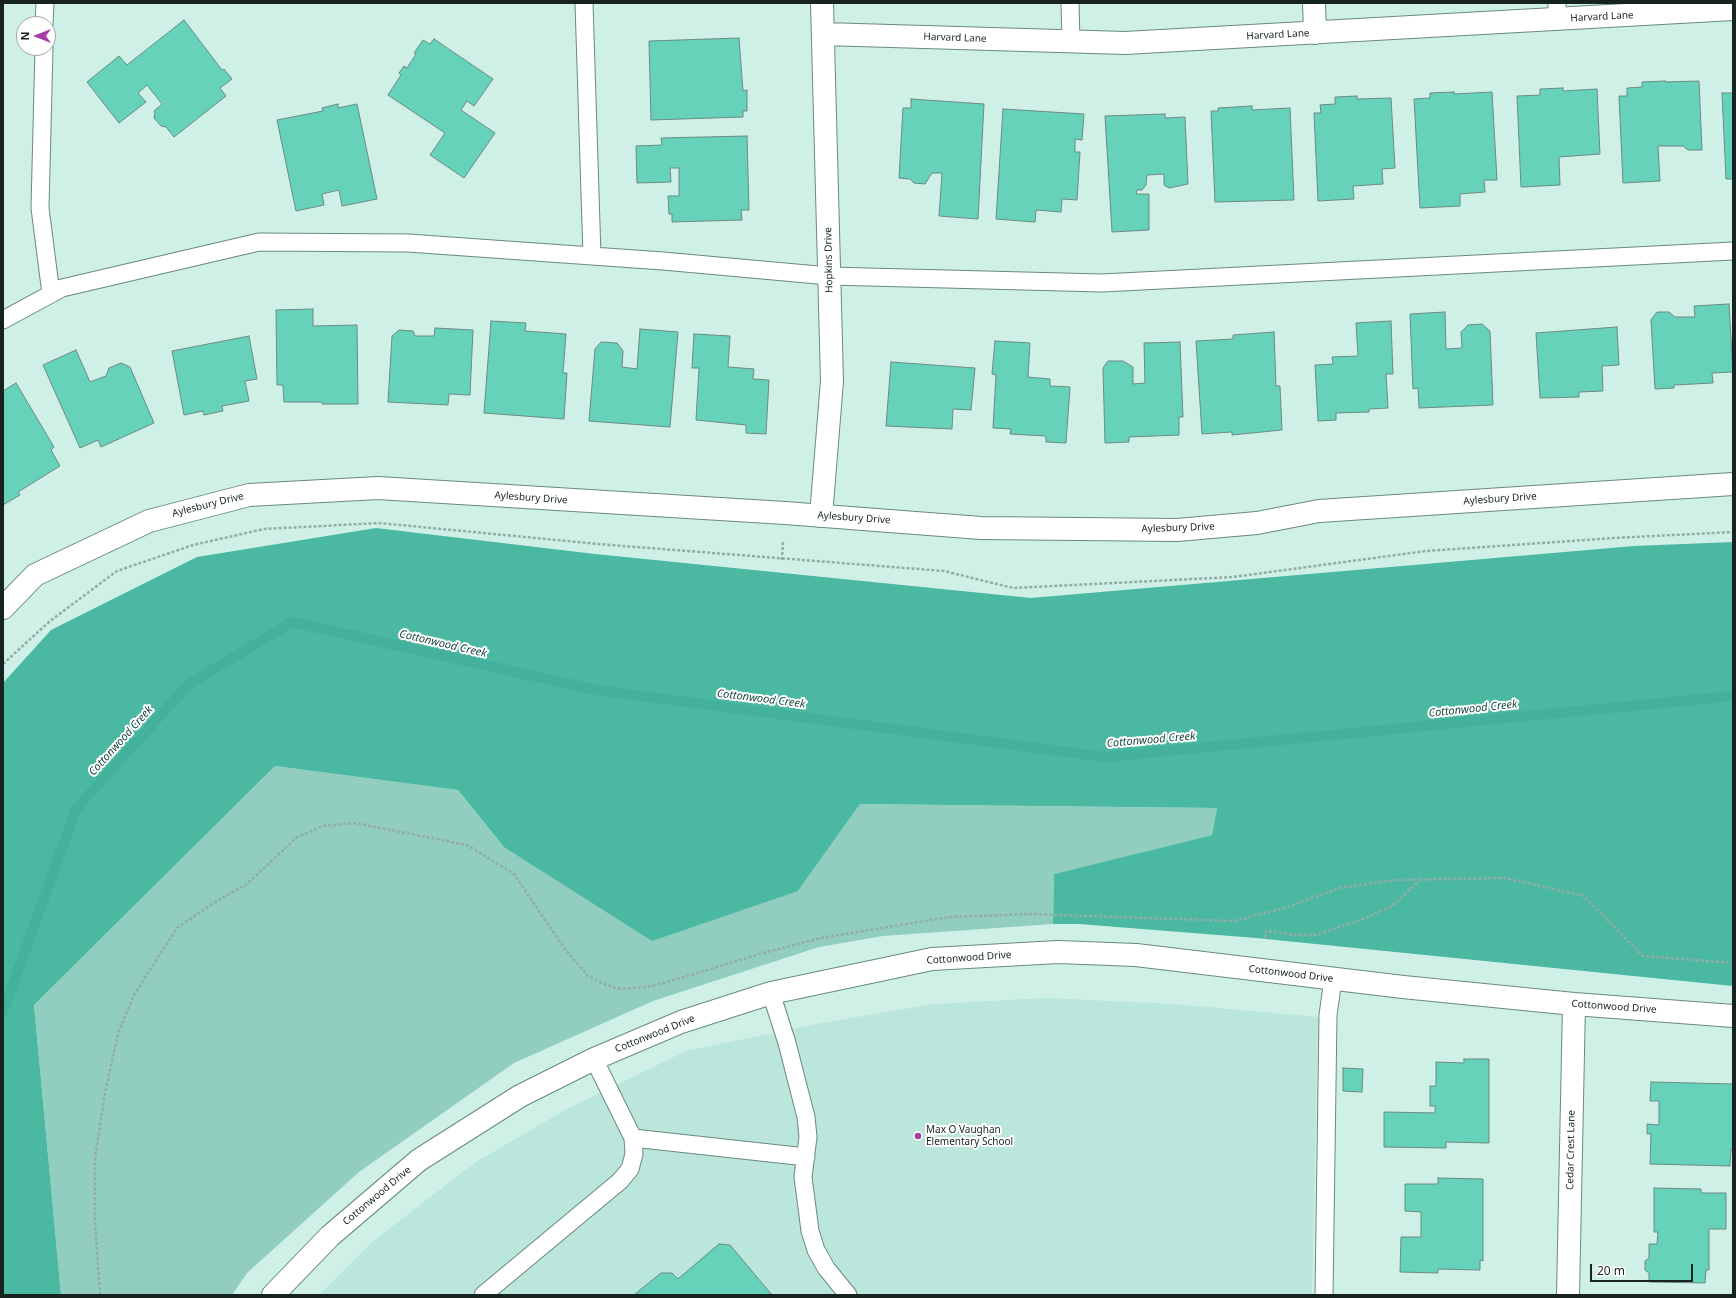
<!DOCTYPE html>
<html>
<head>
<meta charset="utf-8">
<style>
	body { margin:0 }
	#map { position:relative; width:1736px; height:1298px; overflow:hidden; background:#cff0e7; font-family:"Noto Sans",sans-serif }
	canvas { display:block }
	.frame { position:absolute; inset:0; border:4px solid #162320; pointer-events:none }
	.north { position:absolute; left:16px; top:16px; width:40px; height:40px; box-sizing:border-box; background:#fff; border:1px solid #a2a7a6; border-radius:50%; rotate:270deg; font-size:11px; font-weight:700; line-height:16px; text-align:center; color:#162320 }
	.north::after { content:''; display:block; margin:auto; width:14px; height:18px; background:#a23ea4; clip-path:polygon(50% 0,100% 100%,50% 72%,0 100%) }
	.scale { position:absolute; left:1590px; top:1264px; width:103px; height:18px; box-sizing:border-box; border:2px solid #162320; border-top:0; padding-left:5px; font-size:12px; line-height:14px; white-space:nowrap; color:#162320; -webkit-text-stroke:3px #fff; paint-order:stroke }
</style>
</head>
<body>
<div id="map">
<canvas width="1736" height="1298"></canvas>
<div class="frame"></div>
<div class="north">N</div>
<div class="scale">20 m</div>
</div>
<script>
const context = document.querySelector('canvas').getContext('2d');
context.lineJoin = 'round';
function paint(path, color) { context.fillStyle = color; context.fill(path, 'evenodd'); }
const toPath = rows => new Path2D(rows.map(r => 'M' + r).join(''));
function trace(path, color, width, dash) { context.strokeStyle = color; context.lineWidth = width; context.lineCap = dash ? 'butt' : 'round'; context.setLineDash(dash || []); context.stroke(path); }
function label(font, color, halo, rows, align = 'center') {
  context.font = font + ' "Noto Sans",sans-serif'; context.lineWidth = 4; context.setLineDash([]); context.textBaseline = 'middle'; context.strokeStyle = halo; context.fillStyle = color; for (const [text, x, y, turn = 0] of rows) {
    context.save(); context.translate(x, y); context.rotate((+turn || 0) * Math.PI / 180); context.textAlign = isNaN(turn) ? turn : align; if (halo) context.strokeText(text, 0, 0); context.fillText(text, 0, 0); context.restore();
  }
}
const built = toPath([
	[1045,998,1174,1004,1318,1017,1312,1295,319,1295,373,1241,476,1162,565,1110,686,1051,822,1023,934,1004]
]);
const green = toPath([
	[275,766,458,790,504,847,798,891,860,804,1217,808,1212,835,1054,874,1053,924,883,936,819,947,653,1001,514,1063,359,1172,247,1273,232,1295,61,1295,34,1005]
]);
const forest = toPath([
	[376,528,595,554,1031,598,1634,546,1733,542,1733,986,1256,938,1079,924,1053,924,1054,874,1212,835,1217,808,860,804,798,891,652,941,504,847,458,790,275,766,34,1005,61,1295,3,1295,3,683,51,630,197,557]
]);
const stream = toPath([
	[3,1012,76,809,189,684,292,622,596,690,1105,757,1733,696]
]);
const building = toPath([
	[184,20,222,70,224,69,232,79,220,88,226,96,174,137,166,127,161,126,154,118,155,113,154,111,162,104,147,85,138,93,146,102,119,123,87,82,119,56,127,65,184,20],
	[739,38,743,91,747,90,747,111,743,111,743,117,651,120,649,41,739,38],
	[434,39,493,79,474,106,467,101,461,110,495,133,464,178,430,155,445,133,388,95,401,75,399,73,404,66,407,68,416,54,414,53,423,40,430,44,434,39],
	[1665,81,1665,82,1699,81,1702,150,1688,150,1683,146,1658,146,1660,181,1623,183,1619,96,1627,96,1627,88,1642,87,1642,82,1665,81],
	[1563,88,1563,91,1597,89,1600,154,1559,157,1560,185,1521,187,1517,96,1540,95,1540,89,1563,88],
	[1454,92,1454,94,1492,92,1497,180,1484,180,1485,192,1460,194,1460,206,1420,208,1414,99,1430,98,1430,93,1454,92],
	[1722,93,1733,93,1733,179,1726,179,1722,93],
	[1357,96,1357,99,1391,98,1395,168,1382,169,1383,184,1353,186,1354,199,1318,201,1314,113,1321,113,1320,105,1335,104,1335,97,1357,96],
	[911,99,984,104,978,219,939,216,942,173,932,173,925,184,914,183,910,179,899,178,903,108,911,108,911,99],
	[338,104,338,108,357,104,377,199,342,206,339,190,322,194,324,205,296,211,277,120,323,111,322,108,338,104],
	[1252,106,1252,110,1290,108,1294,200,1215,202,1211,111,1218,111,1218,108,1252,106],
	[1003,109,1084,114,1082,140,1075,139,1075,152,1080,152,1077,200,1062,199,1061,212,1036,210,1035,222,996,219,1003,109],
	[1165,114,1165,118,1185,117,1188,184,1169,188,1164,185,1164,174,1147,175,1146,185,1142,190,1137,190,1136,194,1149,194,1149,230,1112,232,1105,116,1165,114],
	[747,136,749,210,741,210,742,220,672,222,672,214,669,214,668,196,679,196,679,168,670,168,671,182,637,183,636,146,662,145,661,138,747,136],
	[1729,304,1733,372,1712,373,1713,383,1674,385,1674,388,1655,389,1651,320,1657,312,1669,312,1675,317,1695,317,1694,306,1729,304],
	[313,309,313,326,357,325,358,404,322,404,322,402,284,402,283,385,277,385,276,310,313,309],
	[1445,312,1446,349,1462,348,1461,332,1468,325,1482,324,1490,331,1493,405,1419,408,1418,388,1413,389,1410,314,1445,312],
	[491,321,526,323,525,331,566,334,563,373,567,373,564,419,484,413,491,321],
	[1391,321,1393,374,1386,374,1388,408,1369,409,1369,412,1336,413,1336,420,1318,421,1315,365,1333,364,1332,357,1358,356,1356,323,1391,321],
	[1617,327,1619,365,1602,366,1603,391,1579,392,1579,397,1540,398,1536,333,1617,327],
	[435,328,473,330,470,395,449,394,448,405,388,402,392,336,399,330,413,331,415,336,434,336,435,328],
	[640,329,678,332,670,427,589,421,595,349,601,342,617,343,623,351,622,367,637,369,640,329],
	[1274,332,1276,386,1280,386,1282,430,1232,435,1232,432,1202,434,1196,341,1233,339,1233,335,1274,332],
	[694,334,730,336,728,367,754,369,753,379,769,380,766,434,746,433,746,425,696,420,699,368,692,368,694,334],
	[249,336,257,379,245,381,249,401,222,406,223,411,204,415,203,411,184,415,172,351,249,336],
	[995,341,1030,343,1028,377,1050,379,1050,386,1070,387,1066,443,1046,442,1046,436,1010,434,1011,429,993,428,996,375,992,374,995,341],
	[1180,342,1183,417,1179,417,1179,435,1129,437,1129,442,1105,443,1103,368,1108,361,1123,361,1133,367,1133,384,1145,383,1144,343,1180,342],
	[76,350,90,382,106,376,109,368,121,363,130,367,154,423,101,447,98,440,80,448,43,365,76,350],
	[891,362,975,368,971,410,953,409,952,429,886,426,891,362],
	[16,383,54,447,51,450,60,466,18,492,20,495,3,505,3,391,16,383],
	[1464,1059,1489,1059,1489,1143,1446,1142,1446,1148,1384,1147,1384,1112,1435,1113,1435,1106,1430,1106,1430,1086,1436,1086,1436,1062,1464,1063,1464,1059],
	[1343,1068,1363,1069,1362,1092,1343,1091,1343,1068],
	[1651,1082,1733,1084,1733,1149,1731,1149,1730,1166,1650,1164,1651,1134,1647,1134,1647,1124,1659,1125,1659,1101,1650,1101,1651,1082],
	[1438,1178,1483,1179,1483,1261,1480,1260,1480,1270,1438,1269,1438,1273,1400,1272,1401,1237,1421,1237,1421,1212,1405,1211,1405,1184,1438,1184,1438,1178],
	[1654,1188,1701,1189,1701,1193,1726,1193,1726,1229,1709,1229,1709,1270,1706,1270,1705,1283,1649,1282,1649,1273,1645,1270,1645,1261,1649,1258,1649,1244,1657,1244,1658,1232,1654,1232,1654,1188],
	[719,1244,730,1245,772,1295,634,1295,661,1273,672,1273,678,1279,719,1244]
]);
const path = toPath([
	[782,560,783,542],
	[3,664,50,621,117,571,193,545,264,529,379,523,598,544,944,571,1013,588,1233,577,1426,551,1614,538,1733,532],
	[1265,938,1266,931,1296,935,1316,935,1363,919,1391,907,1420,880],
	[100,1295,95,1223,95,1158,105,1093,118,1033,134,995,177,928,212,904,247,884,296,838,322,826,355,823,467,845,514,874,564,948,588,976,603,984,621,989,647,987,674,980,763,953,821,938,949,917,1030,914,1235,921,1284,908,1340,888,1395,880,1505,878,1584,896,1643,956,1733,963]
]);
const service = toPath([
	[584,3,592,256],
	[1070,3,1071,42],
	[1557,3,1557,19],
	[44,24,45,3],
	[44,48,40,208,51,294],
	[3,320,62,288,259,242,408,243,663,261,829,276,1102,283,1733,251],
	[771,993,787,1043,806,1117,808,1137,803,1177,810,1231,816,1250,826,1268,848,1295],
	[633,1138,806,1157],
	[483,1295,620,1181,630,1169,634,1154,633,1138,594,1059],
	[1324,1295,1328,1015,1333,979]
]);
const minor = toPath([
	[1314,3,1315,33],
	[824,34,1125,43,1733,9],
	[821,516,832,381,822,3],
	[273,1295,330,1236,419,1160,520,1096,594,1059,681,1022,771,993,932,959,1058,952,1136,955,1403,987,1574,1004,1733,1016],
	[1568,1295,1574,1004]
]);
const tertiary = toPath([
	[3,608,35,575,149,521,249,495,378,488,785,513,981,528,1177,530,1257,523,1319,511,1733,484]
]);
const markers = [
	[918,1136,4,"#a23ea4"]
];
const streetNames = [
	["Harvard Lane",1602,17,-3],
	["Harvard Lane",1278,35,-3],
	["Harvard Lane",955,38,2],
	["Hopkins Drive",829,260,-91],
	["Aylesbury Drive",531,498,4],
	["Aylesbury Drive",1500,499,-4],
	["Aylesbury Drive",208,505,-14],
	["Aylesbury Drive",854,518,4],
	["Aylesbury Drive",1178,528,-2],
	["Cottonwood Drive",969,958,-4],
	["Cottonwood Drive",1291,974,7],
	["Cottonwood Drive",1614,1007,4],
	["Cottonwood Drive",655,1034,-22],
	["Cedar Crest Lane",1571,1150,-89],
	["Cottonwood Drive",377,1196,-40]
];
const poiNames = [
	["Max O Vaughan",926,1130],
	["Elementary School",926,1142]
];
const waterNames = [
	["Cottonwood Creek",443,644,13],
	["Cottonwood Creek",761,699,7],
	["Cottonwood Creek",1473,709,-6],
	["Cottonwood Creek",1151,740,-5],
	["Cottonwood Creek",121,741,-48]
];
paint(built, '#bbe6db');
paint(green, '#91cebf');
paint(forest, '#4bb8a1');
trace(stream, '#43b19b', 10);
paint(building, '#67d2ba');
trace(building, '#6b8a82', 1);
trace(service, '#6a8981', 19);
trace(minor, '#6a8981', 24);
trace(tertiary, '#6a8981', 24);
trace(path, '#92ada6', 2.5, [3, 2]);
trace(service, '#fff', 17);
trace(minor, '#fff', 22);
trace(tertiary, '#fff', 22);
for (const [x, y, r, color] of markers) { const dot = new Path2D(); dot.arc(x, y, r, 0, 2 * Math.PI); context.fillStyle = color; context.fill(dot); trace(dot, '#fff', 1.5); }
label('10px', '#162320', '#fff', streetNames);
label('10px', '#162320', '#fff', poiNames, 'left');
label('italic 11px', '#18483e', '#fff', waterNames);
</script>
</body>
</html>
